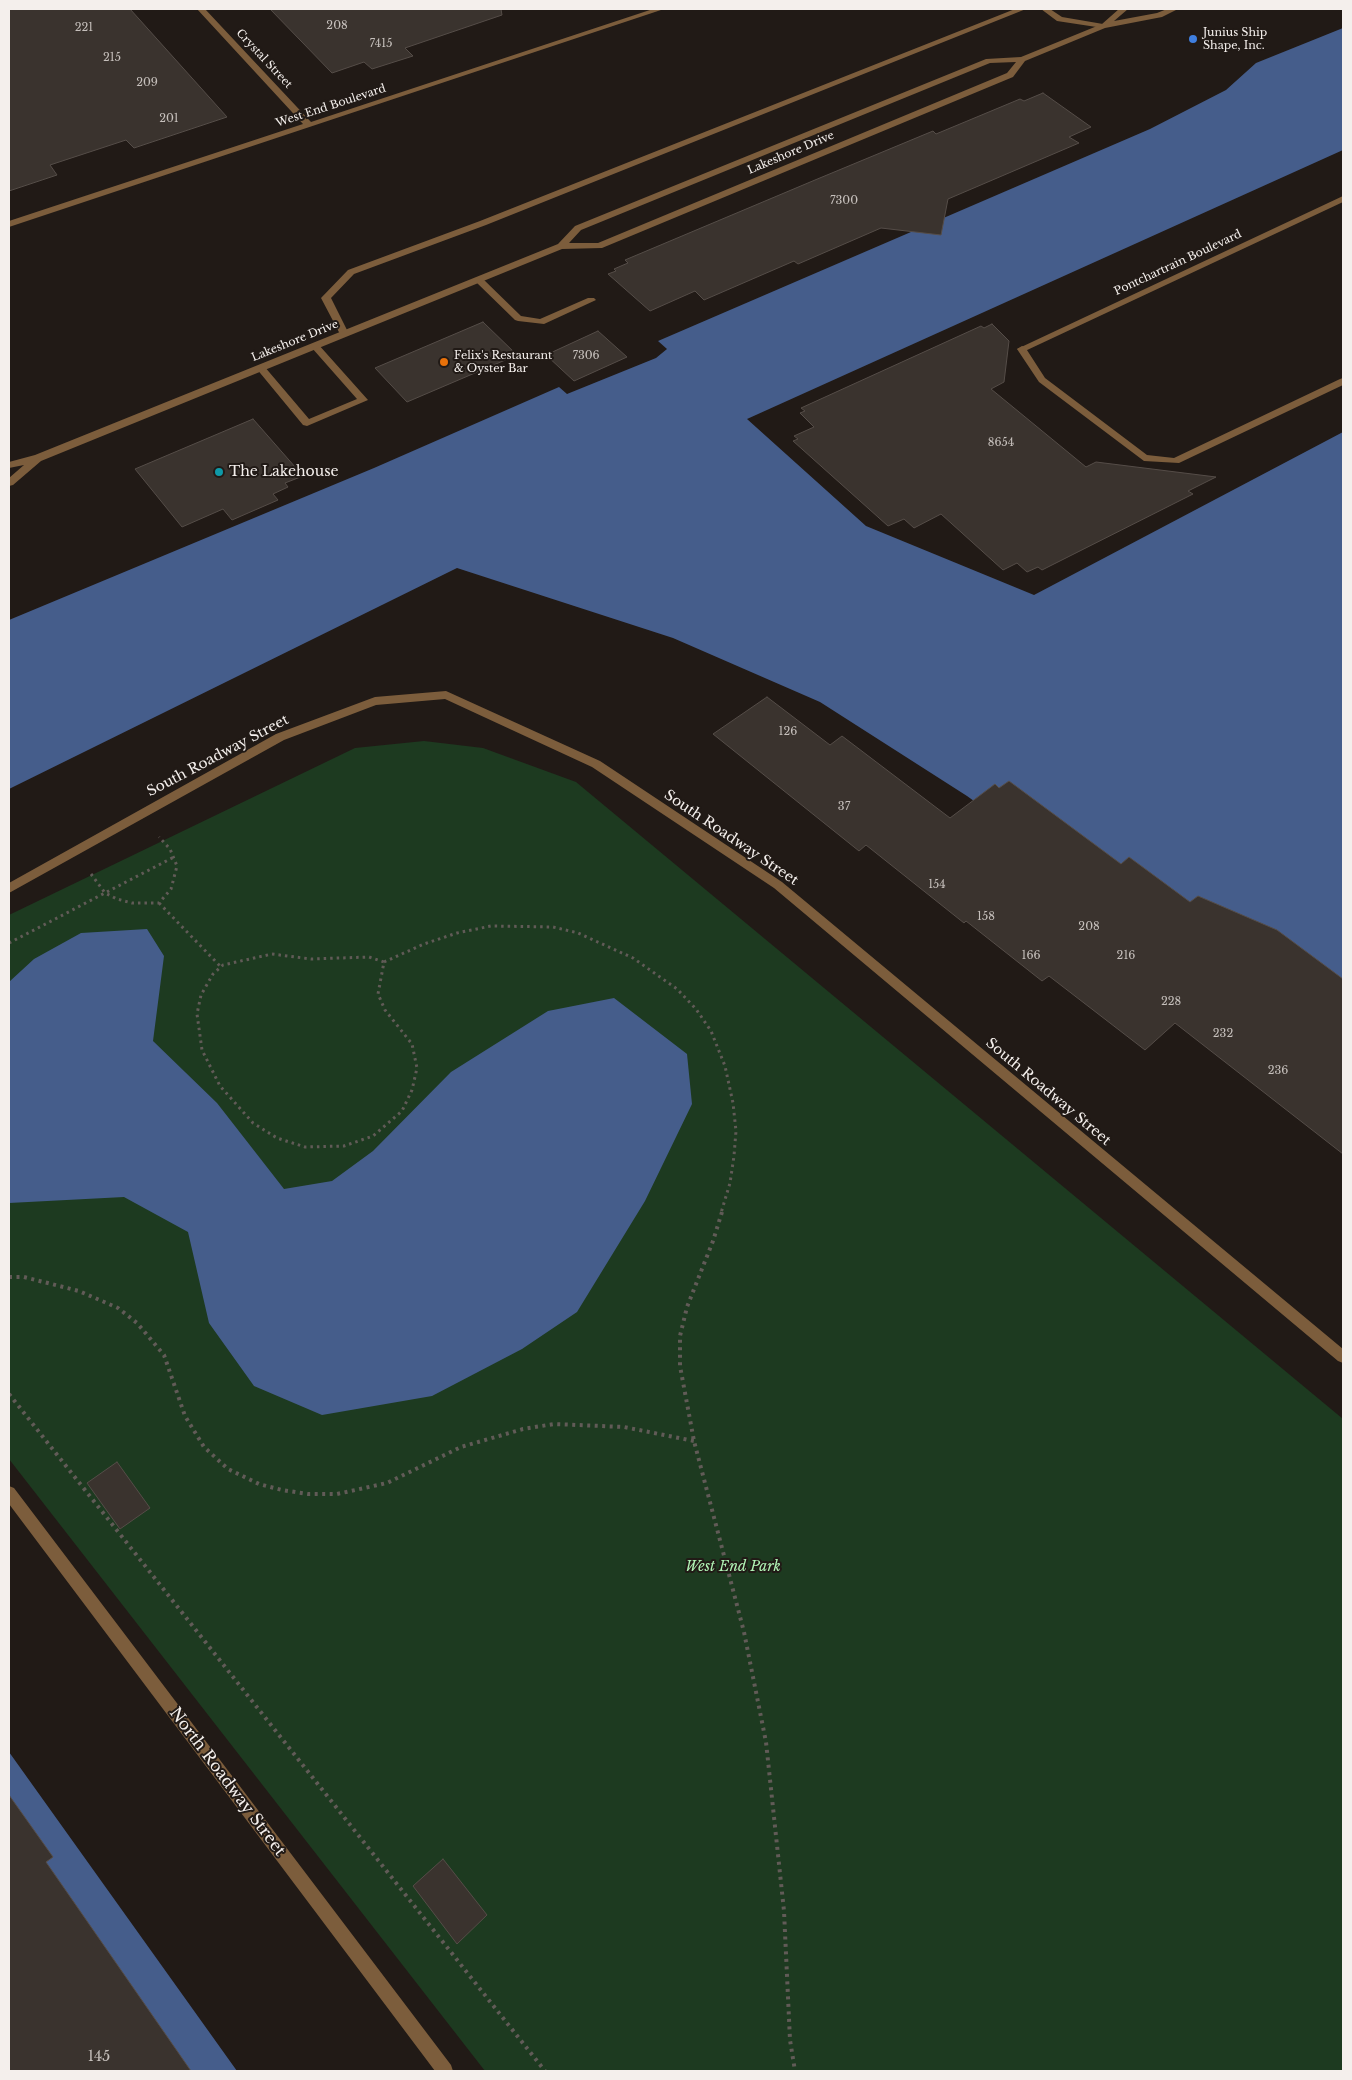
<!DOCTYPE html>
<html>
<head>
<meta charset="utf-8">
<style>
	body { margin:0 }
	#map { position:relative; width:1352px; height:2080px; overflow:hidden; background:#211a16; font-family:"Libre Baskerville",serif }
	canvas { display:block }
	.frame { position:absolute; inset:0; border:10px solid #f4efec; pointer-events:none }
</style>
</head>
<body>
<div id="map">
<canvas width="1352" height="2080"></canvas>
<div class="frame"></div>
</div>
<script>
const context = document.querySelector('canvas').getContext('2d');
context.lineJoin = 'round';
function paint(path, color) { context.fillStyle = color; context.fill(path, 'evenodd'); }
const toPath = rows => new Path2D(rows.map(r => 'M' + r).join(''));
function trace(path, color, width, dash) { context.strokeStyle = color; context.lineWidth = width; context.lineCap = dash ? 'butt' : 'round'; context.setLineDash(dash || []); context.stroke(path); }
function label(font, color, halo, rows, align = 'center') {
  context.font = font + ' "Libre Baskerville",serif'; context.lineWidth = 4; context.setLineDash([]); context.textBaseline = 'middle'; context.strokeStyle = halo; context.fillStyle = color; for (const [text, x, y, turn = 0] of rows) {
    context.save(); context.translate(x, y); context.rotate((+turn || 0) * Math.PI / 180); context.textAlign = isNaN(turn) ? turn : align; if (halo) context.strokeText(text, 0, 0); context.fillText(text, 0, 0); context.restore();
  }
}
const green = toPath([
	[424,741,483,748,576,782,1343,1419,1343,2071,485,2071,9,1459,9,915,355,748]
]);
const water = toPath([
	[1343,28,1343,150,747,419,866,526,1034,595,1343,432,1343,1082,1140,920,967,796,820,702,673,638,457,568,9,789,9,620,374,468,559,387,567,394,656,358,667,349,658,341,1150,129,1226,90,1256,63],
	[147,929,164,956,153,1041,217,1103,284,1189,332,1181,373,1151,451,1072,548,1011,614,998,687,1054,692,1104,645,1201,577,1312,522,1349,432,1396,322,1415,254,1386,209,1323,188,1232,124,1197,9,1203,9,982,34,959,81,933],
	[9,1752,237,2071,9,2071]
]);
const building = toPath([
	[9,9,130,9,227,117,134,148,126,140,50,165,57,175,9,191,9,9],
	[270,9,501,9,502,15,405,48,413,56,372,69,364,62,332,73,270,9],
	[1043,93,1091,127,1069,137,1079,143,948,199,941,235,881,228,798,264,794,261,704,300,695,291,650,311,608,274,616,271,614,269,628,263,625,260,815,180,933,131,936,134,1020,99,1024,101,1043,93],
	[483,322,517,355,407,402,375,368,483,322],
	[992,324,1009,341,1004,382,991,389,1086,467,1096,462,1216,477,1188,491,1193,494,1042,570,1038,567,1027,572,1017,563,1003,570,941,514,914,528,904,519,888,526,793,441,798,439,794,436,814,427,800,413,805,411,801,408,981,326,984,328,992,324],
	[598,331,627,357,574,381,546,355,598,331],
	[253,419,303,476,285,483,288,487,273,494,278,500,232,520,223,509,182,527,135,469,253,419],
	[767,697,830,745,842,736,950,818,995,784,999,788,1009,781,1121,864,1129,857,1190,902,1198,896,1277,930,1343,979,1343,1154,1175,1023,1145,1050,1049,976,1042,981,966,921,964,923,866,845,859,851,713,734,767,697],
	[117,1462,150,1508,120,1529,87,1483,117,1462],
	[9,1795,53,1857,46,1862,191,2071,9,2071,9,1795],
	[443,1859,487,1915,457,1944,413,1886,443,1859]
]);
const pathFar1 = toPath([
	[91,874,105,893,117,899,132,903,159,903,171,889,177,866,170,849,159,837],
	[159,903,221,967],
	[9,943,174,857],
	[272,954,311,959,369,957,384,962,378,994,385,1010,412,1044,417,1068,412,1090,402,1111,373,1136,344,1146,305,1147,277,1138,253,1123,220,1086,202,1050,197,1014,201,995,213,974,223,965,272,954],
	[384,962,424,944,457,933,491,926,553,927,578,933,633,958,677,989,696,1009,711,1031,725,1066,733,1103,736,1131,734,1156,730,1183,721,1213]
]);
const path = toPath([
	[722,1212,713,1241,687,1307,680,1336,680,1366,694,1441,744,1632,766,1742,784,1911,790,2040,795,2071],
	[9,1277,24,1277,79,1291,118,1308,137,1323,164,1355,185,1416,204,1447,228,1469,259,1484,282,1490,308,1494,337,1494,387,1483,461,1447,523,1429,554,1424,624,1427,694,1441],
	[9,1394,545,2071]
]);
const service = toPath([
	[1015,9,1026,9,486,225,354,274,331,298,349,334,347,336,341,336,321,298,348,270,480,221,1015,9],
	[1041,9,1050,9,1062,17,1103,24,1107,26,1103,28,1057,21,1041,9],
	[479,277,482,278,521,316,540,319,588,298,594,298,596,300,544,324,518,321,515,320,476,282,474,280,479,277],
	[315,343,318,344,368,400,307,426,303,425,256,368,258,366,264,366,309,419,357,399,312,348,310,346,315,343],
	[1022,346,1025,347,1045,378,1147,455,1174,458,1340,379,1343,378,1343,385,1179,463,1144,461,1039,382,1017,349,1022,346]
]);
const minor = toPath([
	[197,9,205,9,311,122,653,9,664,9,9,227,9,221,303,124,197,9],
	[1343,196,1343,202,1025,351,1022,352,1017,349,1343,196],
	[446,691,600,761,782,882,1343,1349,1343,1363,1338,1361,774,888,592,767,445,699,376,705,284,740,9,893,9,883,276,734,375,697,446,691],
	[9,1486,14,1488,451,2065,453,2071,435,2071,9,1504,9,1486]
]);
const tertiary = toPath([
	[1119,9,1128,9,1114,21,1157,13,1167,9,1178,9,1162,17,1105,28,1025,61,1013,77,602,248,562,249,41,461,13,485,9,486,9,478,24,465,9,468,9,462,35,455,558,244,575,226,986,59,1021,57,1102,24,1119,9],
	[1016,62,1007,73,598,243,569,243,581,230,990,63,1016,62]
]);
const markers = [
	[1193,39,5,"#3f7fe0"],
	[444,362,5,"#e8710a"],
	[219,472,5,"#0f9aa8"]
];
const numberNames = [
	["208",337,26],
	["221",84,28],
	["7415",381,44],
	["215",112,58],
	["209",147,83],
	["201",169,119],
	["7300",844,201],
	["7306",586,356],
	["8654",1001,443],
	["126",788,732],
	["37",844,807],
	["154",937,885],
	["158",986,917],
	["208",1089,927],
	["166",1031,956],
	["216",1126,956],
	["228",1171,1002],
	["232",1223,1034],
	["236",1278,1071]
];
const farPoinames = [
	["Junius Ship",1203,33],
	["Shape, Inc.",1203,46],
	["Felix's Restaurant",454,356],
	["& Oyster Bar",454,369]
];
const farStreetnames = [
	["Crystal Street",264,59,47],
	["West End Boulevard",331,106,-18],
	["Lakeshore Drive",791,153,-23],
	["Pontchartrain Boulevard",1178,263,-25],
	["Lakeshore Drive",295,341,-22]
];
const poiNames = [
	["The Lakehouse",229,472]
];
const streetNames = [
	["South Roadway Street",218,756,-28],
	["South Roadway Street",731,838,34],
	["South Roadway Street",1048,1092,40]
];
const parkNames = [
	["West End Park",733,1567]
];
const nearNumbernames = [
	["145",99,2057]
];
const nearStreetnames = [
	["North Roadway Street",227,1782,53]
];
paint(green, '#1d3a20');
paint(water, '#455d8b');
paint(building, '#3a332e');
trace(building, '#554d48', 1);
trace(pathFar1, '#615b57', 3, [2.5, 4]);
trace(path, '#615b57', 4, [3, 4.5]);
paint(service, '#7c5d3c');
paint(minor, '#7c5d3c');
paint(tertiary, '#7c5d3c');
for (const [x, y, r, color] of markers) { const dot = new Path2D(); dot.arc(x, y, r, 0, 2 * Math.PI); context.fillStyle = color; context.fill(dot); trace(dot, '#211a16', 2); }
label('11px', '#c6c0bc', null, numberNames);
label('11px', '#f4efec', '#211a16', farPoinames, 'left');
label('11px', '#f4efec', '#211a16', farStreetnames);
label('14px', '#f4efec', '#211a16', poiNames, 'left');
label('14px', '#f4efec', '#211a16', streetNames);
label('italic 14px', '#b1f5b6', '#211a16', parkNames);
label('14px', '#c6c0bc', null, nearNumbernames);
label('16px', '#f4efec', '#211a16', nearStreetnames);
</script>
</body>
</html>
